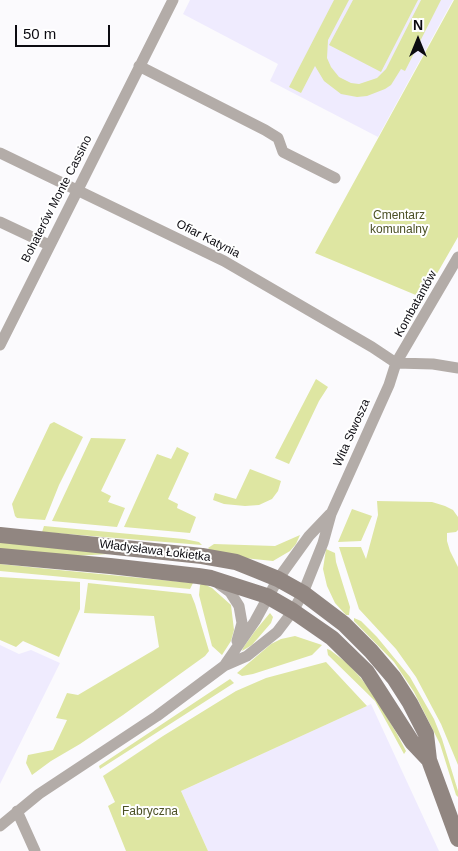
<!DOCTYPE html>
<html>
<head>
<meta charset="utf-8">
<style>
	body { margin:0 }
	#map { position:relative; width:458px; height:851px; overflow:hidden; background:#fbfafd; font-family:Arial,sans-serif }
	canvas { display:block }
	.north { position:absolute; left:393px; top:15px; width:50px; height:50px; -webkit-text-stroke:4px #fff; paint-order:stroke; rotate:0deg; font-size:14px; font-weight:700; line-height:20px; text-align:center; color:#0c0b11 }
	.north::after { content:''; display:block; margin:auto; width:18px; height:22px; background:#0c0b11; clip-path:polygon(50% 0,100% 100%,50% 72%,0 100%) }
	.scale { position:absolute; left:15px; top:25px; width:95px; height:22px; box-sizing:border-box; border:2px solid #0c0b11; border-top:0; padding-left:6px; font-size:15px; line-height:18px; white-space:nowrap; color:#0c0b11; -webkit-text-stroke:4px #fff; paint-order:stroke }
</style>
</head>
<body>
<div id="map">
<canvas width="458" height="851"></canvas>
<div class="north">N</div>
<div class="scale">50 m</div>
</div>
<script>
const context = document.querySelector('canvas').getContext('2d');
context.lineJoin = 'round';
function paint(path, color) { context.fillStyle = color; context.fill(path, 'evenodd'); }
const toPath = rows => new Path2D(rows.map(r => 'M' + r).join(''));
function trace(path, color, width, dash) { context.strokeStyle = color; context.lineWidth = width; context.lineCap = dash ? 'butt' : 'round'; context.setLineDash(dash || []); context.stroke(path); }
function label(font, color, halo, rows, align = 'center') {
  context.font = font + ' Arial,sans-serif'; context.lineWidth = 4; context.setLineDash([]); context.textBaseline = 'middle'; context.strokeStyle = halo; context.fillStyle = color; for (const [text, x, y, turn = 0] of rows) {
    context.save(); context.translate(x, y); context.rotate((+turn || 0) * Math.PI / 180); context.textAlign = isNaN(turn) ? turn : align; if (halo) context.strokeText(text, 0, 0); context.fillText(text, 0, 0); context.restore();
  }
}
const built = toPath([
	[190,0,453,0,378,137,270,81,278,64,183,14],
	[0,645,19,654,31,650,60,663,0,784],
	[371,704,439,851,208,851,181,791]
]);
const green = toPath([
	[334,0,349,0,328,40,327,58,331,67,339,77,351,83,359,84,377,78,386,69,421,0,441,0,405,71,401,69,391,85,385,89,367,96,357,97,341,94,324,81,315,66,301,93,289,87],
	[353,0,418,0,381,72,329,45],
	[454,0,458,0,458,237,423,298,315,253],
	[316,379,328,387,319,401,289,464,275,458],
	[54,422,83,437,59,485,45,520,17,518,15,516,12,504,50,424],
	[91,438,126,439,101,491,111,496,108,502,125,508,117,527,52,521],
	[177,447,189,453,168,499,178,504,177,508,196,517,190,533,124,527,157,454,171,459],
	[250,469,281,481,278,491,272,499,259,505,245,506,224,504,213,500,215,493,236,499],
	[377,501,432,502,445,506,453,510,458,517,458,530,456,532,447,533,447,541,450,551,458,567,458,765,441,724,416,677,396,649,359,609,339,547,361,547,366,559,378,515],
	[352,509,372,516,361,541,338,542],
	[44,526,184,539,199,542,202,545,42,532],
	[300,535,296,544,290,551,273,561,244,558,210,550,208,548,214,544,275,546],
	[0,542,110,554,73,556,0,550],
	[326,549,335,553,336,562,350,607,349,615,346,615,335,603,327,586,323,569],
	[0,564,49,569,193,583,190,589,0,571],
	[0,577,80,582,80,609,59,657,23,641,16,647,0,640],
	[88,583,191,594,195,604,209,651,205,656,123,715,80,744,51,761,32,775,26,763,28,755,53,750,67,720,56,718,67,693,78,695,159,647,154,616,84,613],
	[202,583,212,588,231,605,234,630,231,641,222,655,212,646,199,595,200,585],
	[270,613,273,617,271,623,252,645,242,651,243,648,255,631],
	[354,618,361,621,377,637,410,677,434,719,442,739,458,791,458,797,456,795,440,744,414,692,394,662,354,621],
	[295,636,322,645,312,655,253,674,242,676,237,673,271,644,281,639],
	[327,649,330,650,347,663,360,677,374,695,397,734,406,751,404,754,375,701,328,655],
	[326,662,367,706,181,791,208,851,126,851,108,806,115,802,103,776,163,736,236,691,266,678],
	[230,679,234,683,100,769,99,766]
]);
const minor = toPath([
	[139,66,265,130,278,138,283,152,335,178],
	[0,153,224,261,372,347,396,363],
	[0,222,49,245],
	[0,345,173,0],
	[396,363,433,364,458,368],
	[219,584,230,592,239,606,242,623,237,641],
	[224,666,255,621,278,579,309,536,330,514],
	[17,811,35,851],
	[0,826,39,794,157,716,224,666,247,656,277,632,293,611,303,593,323,543,331,514,389,385,396,363,458,257]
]);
const secondary = toPath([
	[0,535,202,556,236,562,256,570,278,579,303,593,344,624,371,651,394,678,410,703,426,734,429,760,458,839],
	[0,556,110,566,198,576,211,578,267,596,293,611,332,638,367,672,412,742,429,760]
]);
const streetNames = [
	["Bohaterów Monte Cassino",57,199,-63],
	["Ofiar Katynia",208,239,27],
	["Kombatantów",416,304,-61],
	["Wita Stwosza",352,433,-66],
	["Władysława Łokietka",155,551,7]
];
const parkNames = [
	["Cmentarz",399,216],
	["komunalny",399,230],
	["Fabryczna",150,812]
];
paint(built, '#efebfe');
paint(green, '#dee6a2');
trace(minor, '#b3aca8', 11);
trace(secondary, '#918681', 16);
label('12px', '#0c0b11', '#fff', streetNames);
label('12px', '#4b5025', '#fff', parkNames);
</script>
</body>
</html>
